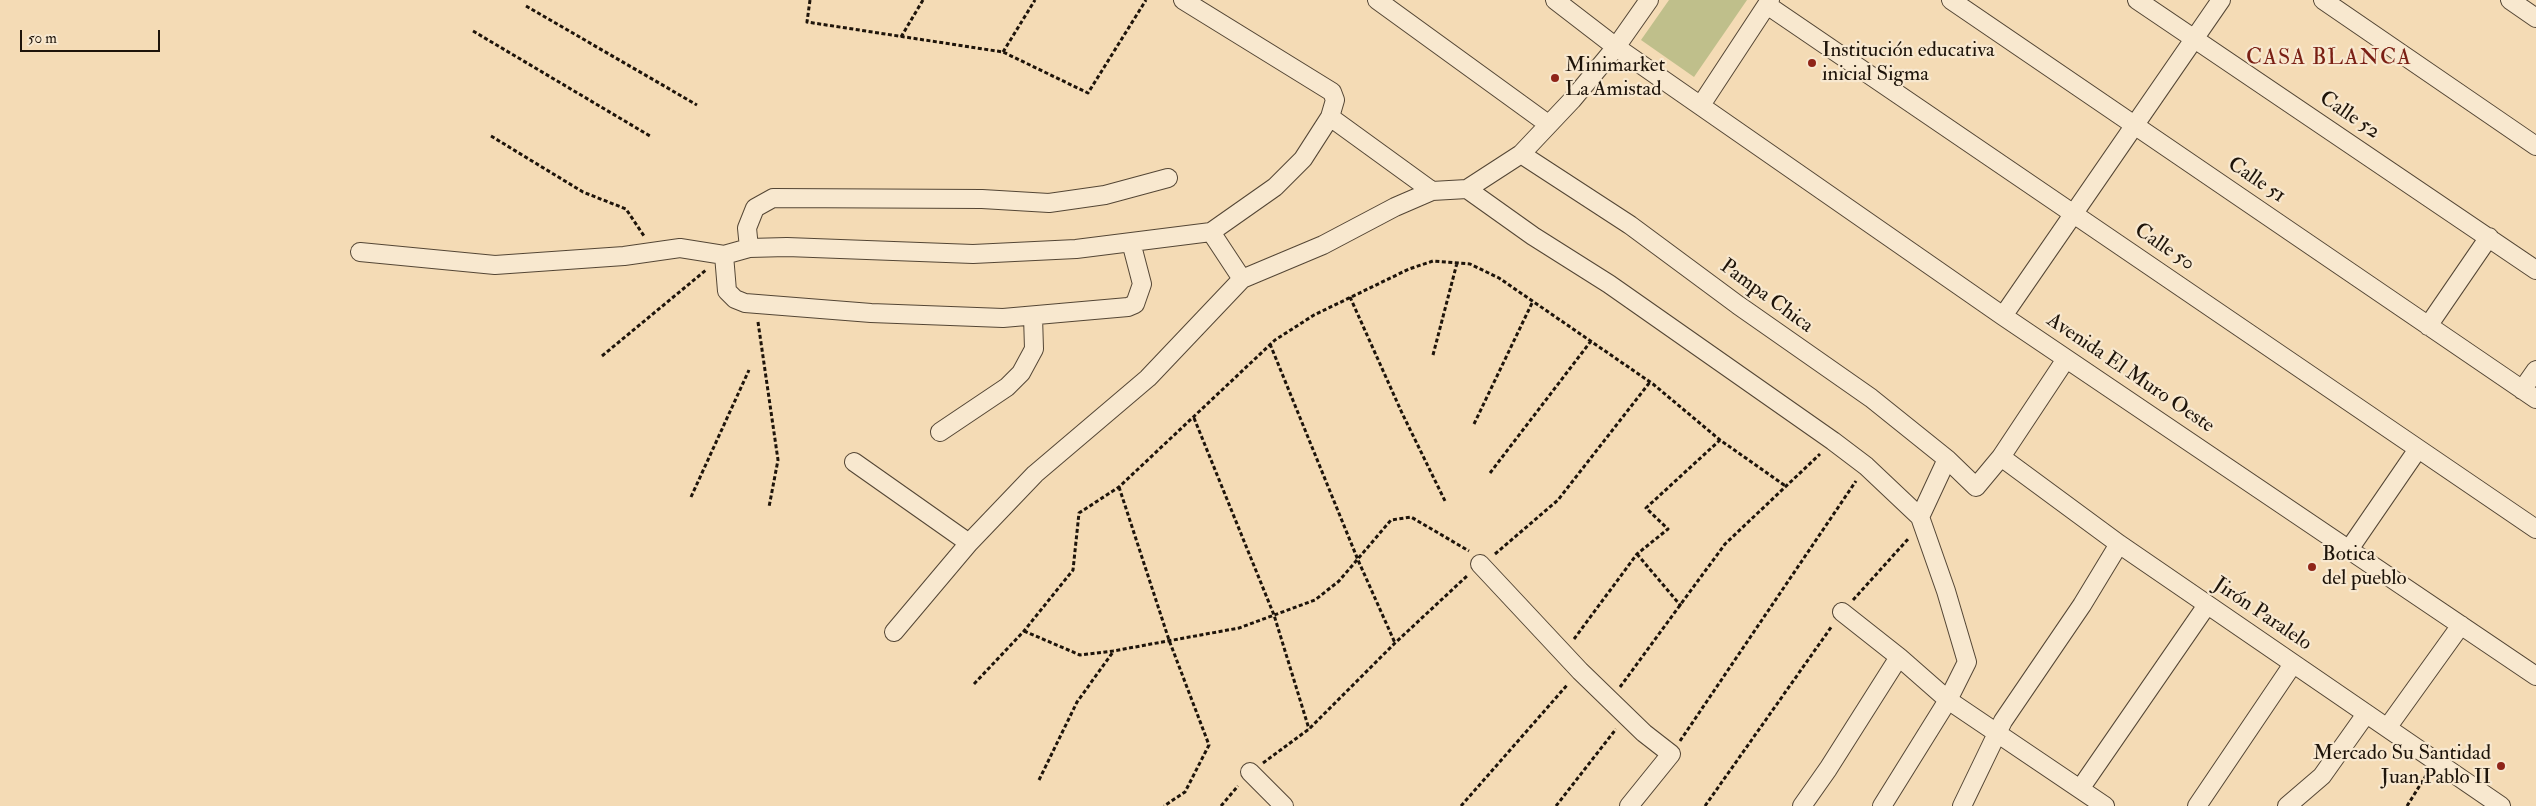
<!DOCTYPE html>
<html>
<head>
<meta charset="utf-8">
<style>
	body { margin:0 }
	#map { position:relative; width:2536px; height:806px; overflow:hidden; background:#f4dbb5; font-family:"IM FELL Double Pica",serif }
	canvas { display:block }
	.scale { position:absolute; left:20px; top:30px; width:140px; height:22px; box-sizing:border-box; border:2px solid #1e140a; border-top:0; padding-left:6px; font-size:15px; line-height:18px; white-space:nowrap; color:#1e140a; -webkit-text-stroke:4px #f8e8cf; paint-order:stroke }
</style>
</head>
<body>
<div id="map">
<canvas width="2536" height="806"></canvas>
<div class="scale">50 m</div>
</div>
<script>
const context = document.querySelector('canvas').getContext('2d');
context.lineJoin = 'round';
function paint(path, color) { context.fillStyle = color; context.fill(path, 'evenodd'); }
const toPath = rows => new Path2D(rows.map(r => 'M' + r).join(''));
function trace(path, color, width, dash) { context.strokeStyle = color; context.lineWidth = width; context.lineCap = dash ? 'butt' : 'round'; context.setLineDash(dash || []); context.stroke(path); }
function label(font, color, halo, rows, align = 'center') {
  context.font = font + ' "IM FELL Double Pica",serif'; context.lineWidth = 4.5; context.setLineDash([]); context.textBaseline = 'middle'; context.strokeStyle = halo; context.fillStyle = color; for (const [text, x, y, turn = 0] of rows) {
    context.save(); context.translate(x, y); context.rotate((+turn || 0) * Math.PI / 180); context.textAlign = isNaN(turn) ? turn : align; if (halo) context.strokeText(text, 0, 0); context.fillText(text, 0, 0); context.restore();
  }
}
const green = toPath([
	[1669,0,1747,0,1694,77,1641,40]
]);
const path = toPath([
	[810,0,807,22,1003,52,1088,93,1146,0],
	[526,6,697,105],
	[473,31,650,136],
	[901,37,923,0],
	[1003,52,1035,0],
	[491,136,583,192,626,209,644,236],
	[1350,297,1402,413,1446,503],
	[758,322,778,460,769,507],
	[1270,344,1358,560,1395,643],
	[1433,355,1457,263],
	[602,356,706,270],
	[1194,418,1274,615,1309,729],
	[1474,424,1533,301],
	[1490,473,1591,341],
	[1119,487,1169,640,1209,745,1185,792,1164,806],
	[691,497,749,370],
	[1495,554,1558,500,1650,382],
	[1637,554,1681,606],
	[1853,600,1909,538],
	[1024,631,1080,655,1113,651,1239,628,1315,600,1339,581,1391,520,1411,517,1469,551],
	[1574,639,1637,554,1668,529,1646,508,1720,440],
	[974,684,1024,631,1073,570,1079,513,1119,487,1275,340,1314,315,1409,269,1433,261,1470,264,1499,278,1653,384,1720,440,1787,487],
	[1620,687,1725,544,1820,454],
	[1680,741,1856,481],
	[1263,763,1309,729,1395,643,1468,575],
	[1039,780,1077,702,1113,652],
	[1221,806,1238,786],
	[1461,806,1568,684],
	[1556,806,1616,729],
	[1705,806,1832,626],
	[2407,806,2427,774]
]);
const minor = toPath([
	[1377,0,1548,124],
	[1555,0,1616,47,2003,316,2536,676],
	[1951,0,2536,399],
	[2137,0,2536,270],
	[2323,0,2536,146],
	[2510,0,2536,18],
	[1767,5,2536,529],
	[1701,105,1770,0],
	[1330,117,1432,191],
	[1521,154,1630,225,1738,305,1871,398,1947,459,1976,487,2001,457,2066,359],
	[1467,189,1533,236,1609,284,1833,441,1866,466,1920,517,1946,591,1967,662,1948,700,1882,806],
	[1211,232,1242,279],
	[749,248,747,228,755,208,773,198,982,199,1049,203,1105,195,1168,178],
	[360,252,495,265,624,256,680,248,724,255,749,248,787,247,973,254,1076,249,1211,232,1275,187,1303,159,1330,117,1335,100,1332,92,1183,0],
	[724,255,727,291,735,299,745,303,871,313,1003,318,1128,307,1135,304,1142,284,1131,242],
	[2003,316,2221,0],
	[2428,326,2489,237],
	[2522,390,2536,370],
	[940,432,1007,387,1021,373,1034,349,1033,316],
	[2001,457,2119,544,2501,806],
	[854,462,969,543],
	[1920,517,1947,459],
	[2350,548,2418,449],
	[1480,564,1580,671,1644,733,1671,754,1629,806],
	[1842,612,1899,657,1948,700,2105,806],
	[894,632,969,543,1035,474,1148,378,1242,279,1323,245,1395,207,1432,191,1467,189,1521,154,1572,100,1616,47,1649,0],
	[2387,728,2461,625],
	[1250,772,1284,806],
	[2080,789,2207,605],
	[1802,806,1828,769,1899,657],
	[1962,806,2003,721,2082,605,2119,544],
	[2197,806,2293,664],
	[2287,806,2322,776,2366,714]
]);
const markers = [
	[1812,63,5,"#8f2418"],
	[1555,78,5,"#8f2418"],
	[2312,567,5,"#8f2418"],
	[2501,766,5,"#8f2418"]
];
const poiNames = [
	["Institución educativa",1822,51],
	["inicial Sigma",1822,75],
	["Minimarket",1565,66],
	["La Amistad",1565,90],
	["Botica",2322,555],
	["del pueblo",2322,579],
	["Mercado Su Santidad",2491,754,"right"],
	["Juan Pablo II",2491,778,"right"]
];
const streetNames = [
	["Calle 52",2349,116,34],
	["Calle 51",2256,181,34],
	["Calle 50",2164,248,34],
	["Pampa Chica",1766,297,36],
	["Avenida El Muro Oeste",2130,374,34],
	["Jirón Paralelo",2262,615,34]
];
const neighbourhoodNames = [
	["CASA BLANCA",2329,59]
];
paint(green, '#bfbf8b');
trace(minor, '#544635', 20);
trace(path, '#1e140a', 3, [4, 2.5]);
trace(minor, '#f8e8cf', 18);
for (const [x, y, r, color] of markers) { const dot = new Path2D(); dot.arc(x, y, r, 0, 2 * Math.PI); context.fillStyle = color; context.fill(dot); trace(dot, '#f8e8cf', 2); }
label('21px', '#1e140a', '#f8e8cf', poiNames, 'left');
label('21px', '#1e140a', '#f8e8cf', streetNames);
context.letterSpacing = '1px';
label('22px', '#7a1f14', '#f8e8cf', neighbourhoodNames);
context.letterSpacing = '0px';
</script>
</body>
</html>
